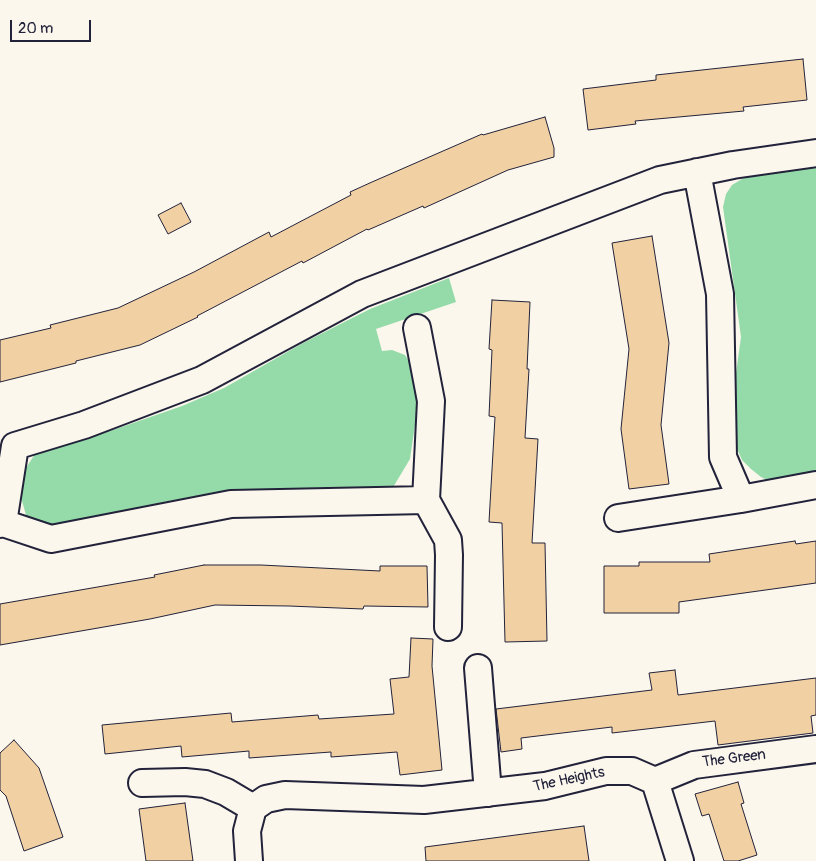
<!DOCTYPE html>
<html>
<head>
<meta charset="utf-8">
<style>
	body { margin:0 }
	#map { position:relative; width:816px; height:861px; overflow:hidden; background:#fbf7ec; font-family:Pangolin,sans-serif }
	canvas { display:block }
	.scale { position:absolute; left:10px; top:20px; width:81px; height:22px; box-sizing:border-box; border:2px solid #22223b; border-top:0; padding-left:6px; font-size:15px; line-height:18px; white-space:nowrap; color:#22223b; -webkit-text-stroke:4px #fbf7ec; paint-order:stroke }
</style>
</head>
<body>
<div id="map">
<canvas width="816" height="861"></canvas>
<div class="scale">20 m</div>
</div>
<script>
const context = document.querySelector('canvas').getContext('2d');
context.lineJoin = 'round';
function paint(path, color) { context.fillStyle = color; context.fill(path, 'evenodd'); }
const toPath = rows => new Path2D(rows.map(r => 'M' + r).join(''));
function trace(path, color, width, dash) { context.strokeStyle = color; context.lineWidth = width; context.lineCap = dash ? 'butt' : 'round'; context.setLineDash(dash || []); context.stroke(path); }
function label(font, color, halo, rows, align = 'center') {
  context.font = font + ' Pangolin,sans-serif'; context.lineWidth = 5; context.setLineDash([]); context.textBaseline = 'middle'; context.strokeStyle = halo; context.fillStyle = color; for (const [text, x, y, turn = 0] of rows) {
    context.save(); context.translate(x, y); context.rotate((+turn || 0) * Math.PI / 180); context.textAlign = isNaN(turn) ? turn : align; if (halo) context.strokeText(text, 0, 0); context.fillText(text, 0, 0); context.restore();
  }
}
const green = toPath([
	[816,165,816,476,769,481,761,477,751,469,742,460,738,451,735,434,735,409,736,373,741,337,723,207,726,194,732,185,742,179,753,175],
	[449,278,456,302,376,329,382,351,392,350,405,355,413,367,418,405,410,459,389,494,368,494,283,489,213,493,164,502,63,530,44,528,26,515,20,494,22,474,35,454,113,430,182,406,224,388,303,343,370,309]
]);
const building = toPath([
	[803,59,807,100,743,107,744,111,635,121,636,124,588,130,583,89,656,80,656,75,803,59],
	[545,117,554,148,554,157,508,170,424,208,423,206,368,230,367,229,303,263,302,261,197,316,198,317,140,345,76,361,76,363,0,382,0,340,51,328,50,325,118,308,194,272,269,232,271,237,351,195,350,192,372,182,482,134,483,135,545,117],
	[181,203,191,222,168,234,158,215,181,203],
	[652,236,669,343,661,425,669,484,629,489,621,429,629,349,612,243,652,236],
	[492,300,530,302,527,369,529,369,525,438,538,439,532,543,545,543,547,641,505,642,502,523,489,522,495,417,489,416,492,350,489,349,492,300],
	[795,541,796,544,816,541,816,583,679,602,679,613,604,613,604,566,639,566,639,562,710,562,709,554,795,541],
	[204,565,261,565,380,571,380,566,427,566,428,607,364,606,363,609,289,606,215,605,150,619,0,645,0,604,155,577,154,575,204,565],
	[411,638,433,639,432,666,442,770,400,775,397,752,331,757,331,752,249,758,249,751,182,757,181,746,105,754,102,725,231,713,232,722,318,715,319,719,394,714,390,679,409,677,411,638],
	[675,670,678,695,816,678,816,715,811,716,813,733,718,745,715,721,612,733,612,727,521,738,522,749,501,752,496,709,652,690,649,673,675,670],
	[14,740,39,768,63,837,24,851,6,796,0,790,0,753,14,740],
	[738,782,744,803,741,804,757,855,738,861,724,861,709,814,702,816,695,794,738,782],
	[185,803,193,861,146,861,139,809,185,803],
	[584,826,589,861,426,861,425,847,584,826]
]);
const minor = toPath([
	[697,172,720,294,723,457,741,499,816,485],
	[426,500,448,540,449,555,448,627],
	[618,518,741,499],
	[3,523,15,446,84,425,202,380,362,294,660,180,733,165,816,153],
	[0,524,3,523,51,539,231,504,426,500,431,401,417,328],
	[478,668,488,793],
	[655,781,694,765,816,749],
	[142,783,185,782,205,784,226,792,253,808],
	[253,808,266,799,285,795,424,800,545,786,606,771,632,771,655,781,680,861],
	[249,861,247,831,253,808]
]);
const streetNames = [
	["The Green",734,759,-7],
	["The Heights",569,780,-12]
];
paint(green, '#95dba9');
paint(building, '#f1d1a3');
trace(building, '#22223b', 1);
trace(minor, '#22223b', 30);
trace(minor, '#fbf7ec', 26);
label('15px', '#22223b', '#fbf7ec', streetNames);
</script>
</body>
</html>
